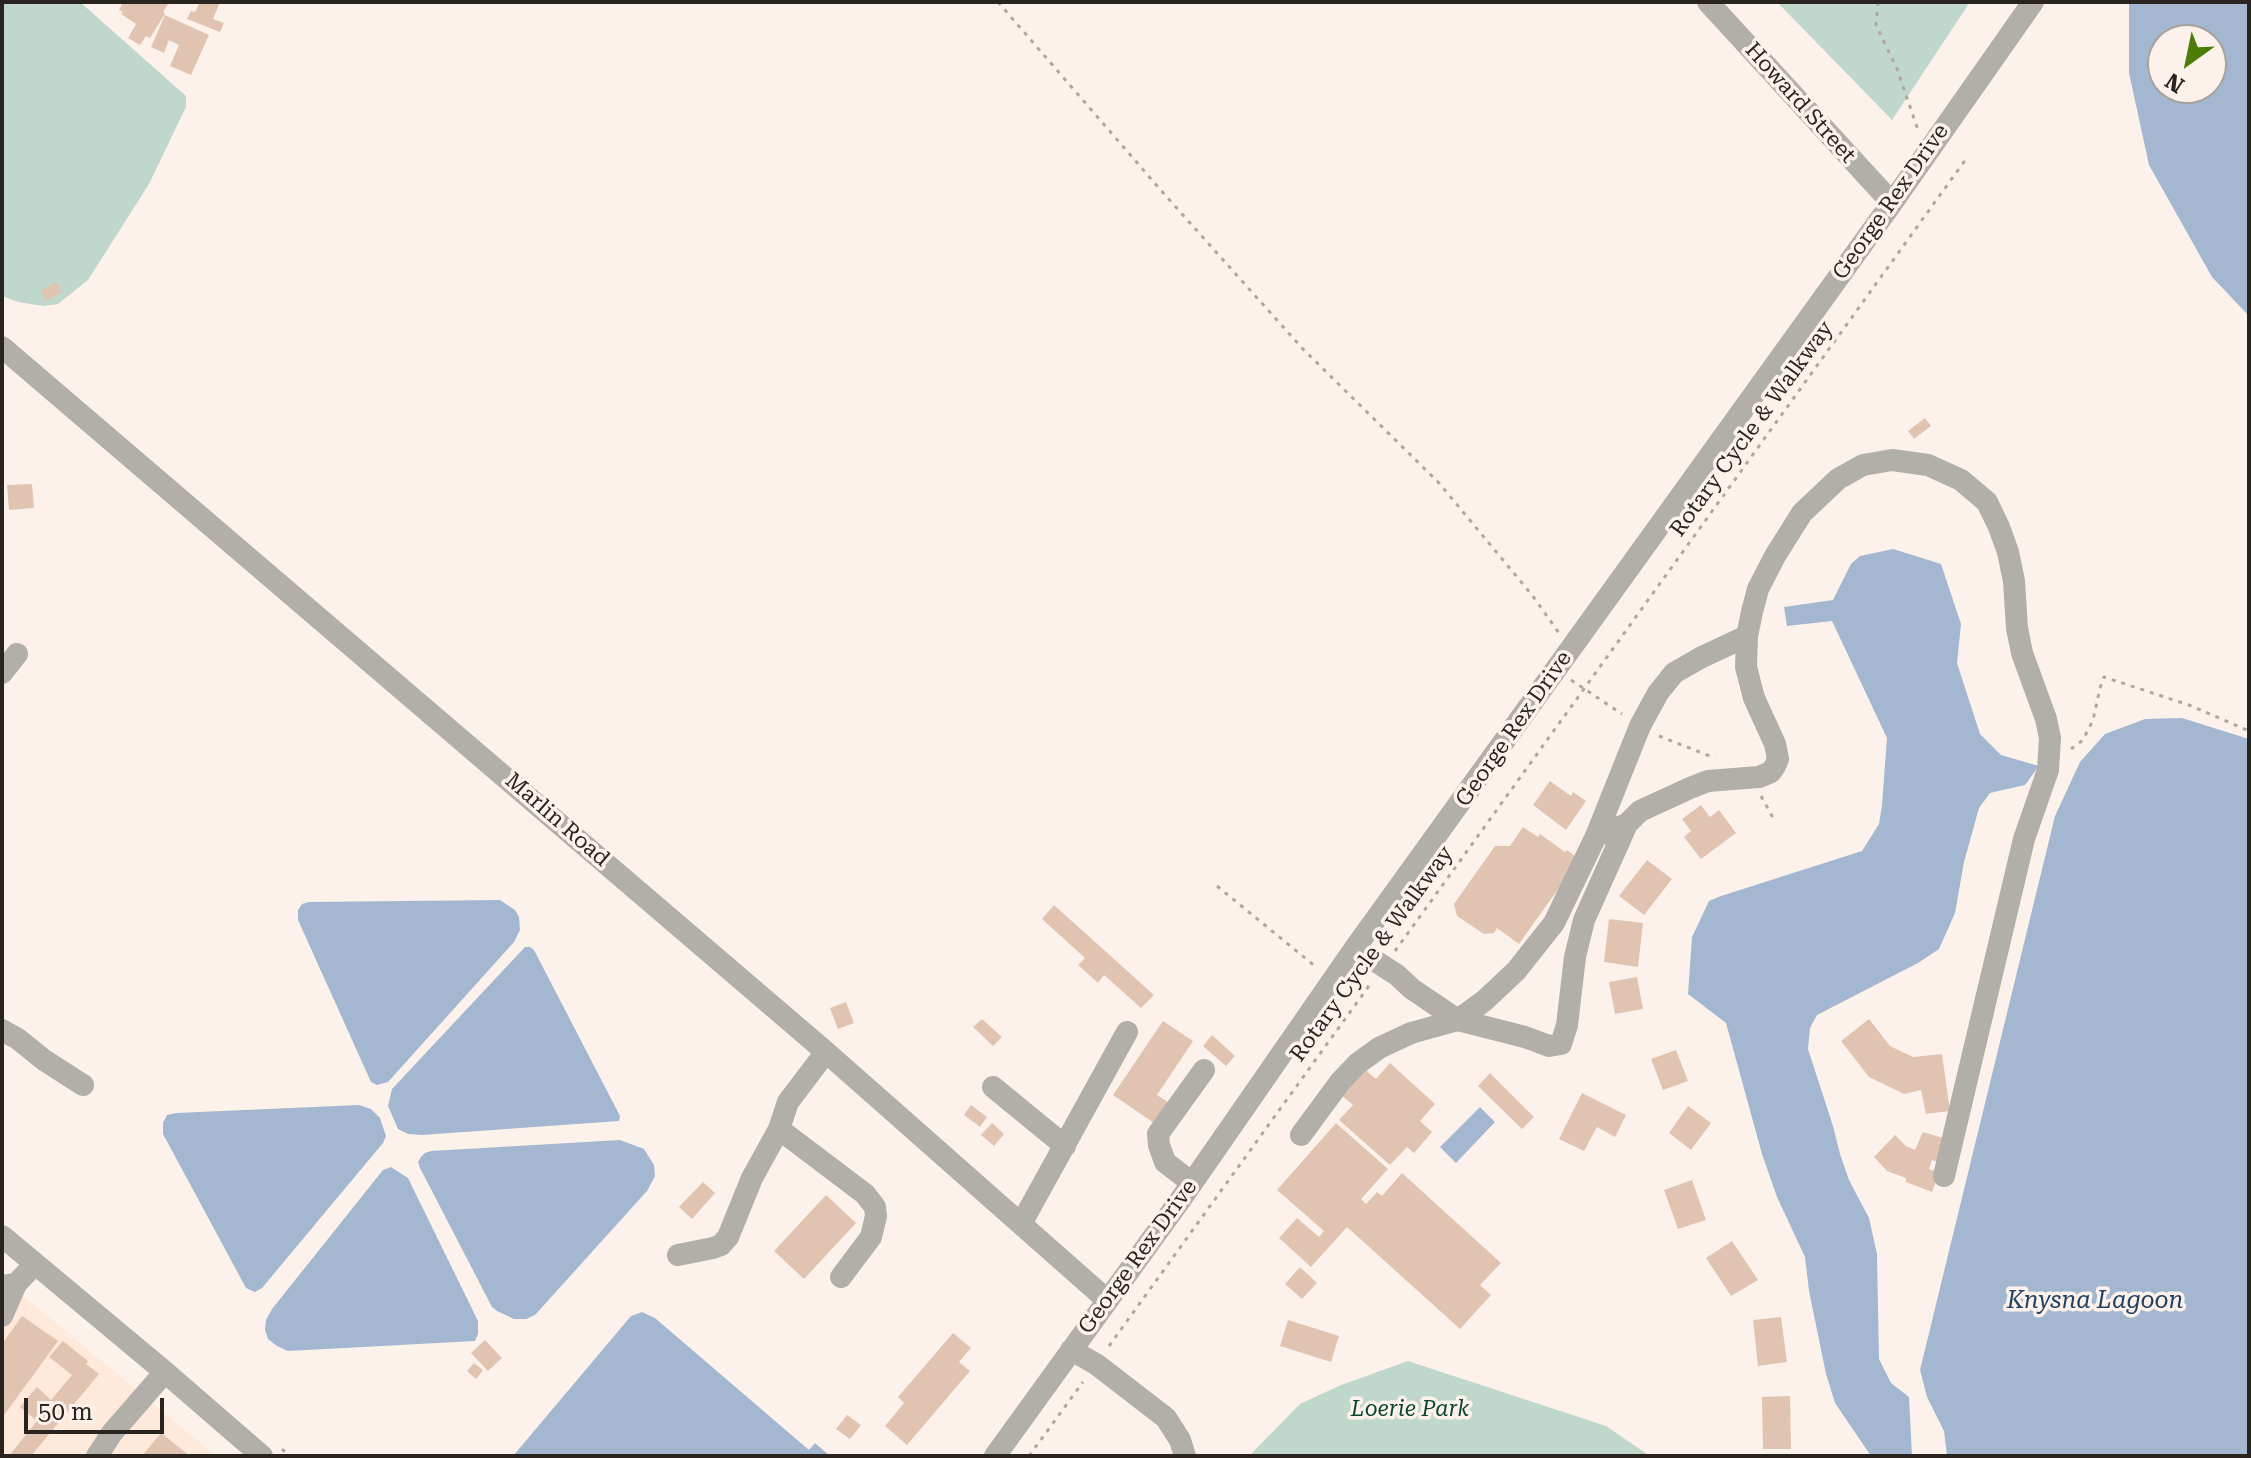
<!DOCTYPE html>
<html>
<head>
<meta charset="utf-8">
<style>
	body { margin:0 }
	#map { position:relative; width:2251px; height:1458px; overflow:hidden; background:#fdf2eb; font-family:"Roboto Serif",serif }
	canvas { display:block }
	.frame { position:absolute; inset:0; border:4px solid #292420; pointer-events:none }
	.north { position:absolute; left:2147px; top:24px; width:80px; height:80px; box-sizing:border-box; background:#fdf2eb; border:2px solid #a8a09a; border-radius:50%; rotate:213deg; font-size:22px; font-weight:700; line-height:32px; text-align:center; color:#292420 }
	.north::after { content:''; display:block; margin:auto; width:28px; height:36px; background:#4d7d08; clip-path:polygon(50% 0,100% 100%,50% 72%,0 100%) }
	.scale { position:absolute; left:24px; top:1398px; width:140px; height:36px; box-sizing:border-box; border:4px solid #292420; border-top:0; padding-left:10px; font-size:24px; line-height:28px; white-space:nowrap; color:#292420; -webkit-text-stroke:6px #fdf2eb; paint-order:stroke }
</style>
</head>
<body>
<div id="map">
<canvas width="2251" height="1458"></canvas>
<div class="frame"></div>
<div class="north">N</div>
<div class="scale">50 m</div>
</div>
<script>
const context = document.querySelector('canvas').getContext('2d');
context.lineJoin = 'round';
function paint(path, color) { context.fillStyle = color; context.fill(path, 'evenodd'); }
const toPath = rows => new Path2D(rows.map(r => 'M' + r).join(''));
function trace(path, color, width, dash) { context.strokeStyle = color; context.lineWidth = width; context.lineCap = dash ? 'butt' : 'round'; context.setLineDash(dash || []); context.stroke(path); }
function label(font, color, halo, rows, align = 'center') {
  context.font = font + ' "Roboto Serif",serif'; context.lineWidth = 7; context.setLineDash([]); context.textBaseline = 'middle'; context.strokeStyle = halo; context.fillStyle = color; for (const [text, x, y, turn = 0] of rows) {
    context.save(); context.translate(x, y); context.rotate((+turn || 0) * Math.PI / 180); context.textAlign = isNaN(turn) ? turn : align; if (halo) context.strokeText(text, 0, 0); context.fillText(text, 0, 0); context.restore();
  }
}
const built = toPath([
	[2,1278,216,1456,2,1456]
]);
const green = toPath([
	[2,2,80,2,186,96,186,107,149,184,88,280,58,304,44,306,18,302,2,296],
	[1777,2,1970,2,1892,120],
	[1408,1361,1606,1426,1650,1456,1249,1456,1300,1404,1341,1385]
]);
const water = toPath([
	[2129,2,2249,2,2249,316,2212,277,2149,165,2129,73],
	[2211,40,2211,88,2163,88,2163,40],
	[1893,549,1941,564,1961,624,1957,663,1980,734,2001,755,2039,766,2025,785,1990,793,1979,808,1964,862,1955,913,1939,949,1918,963,1817,1015,1810,1028,1808,1049,1833,1126,1840,1154,1849,1180,1869,1218,1877,1254,1879,1359,1891,1383,1909,1397,1912,1456,1871,1456,1835,1403,1826,1374,1809,1291,1805,1257,1777,1197,1762,1154,1726,1023,1688,994,1692,937,1709,901,1721,896,1862,851,1879,824,1882,805,1887,738,1832,621,1787,626,1784,607,1833,600,1851,564,1860,556],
	[2182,718,2249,739,2249,1456,1947,1456,1944,1431,1927,1397,1920,1370,2055,816,2080,762,2105,734,2145,719],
	[500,900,515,910,519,917,520,930,514,942,388,1082,377,1085,371,1082,298,920,298,910,302,904,309,902],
	[525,947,530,947,534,950,620,1116,619,1121,422,1135,408,1134,398,1129,388,1106,392,1089],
	[359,1105,371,1109,380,1118,386,1136,383,1143,262,1288,255,1292,246,1288,163,1134,163,1123,167,1115,176,1113],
	[1480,1107,1495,1122,1456,1163,1440,1147],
	[620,1140,644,1149,654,1165,655,1176,647,1191,535,1315,526,1319,514,1319,497,1311,492,1307,420,1168,418,1162,421,1157,425,1153,431,1151],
	[391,1167,408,1178,478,1321,478,1334,475,1341,288,1351,277,1346,268,1339,265,1330,266,1320,272,1309,383,1170],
	[642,1312,655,1318,809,1450,815,1443,830,1456,513,1456,631,1316]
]);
const building = toPath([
	[123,2,168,4,163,12,165,14,150,38,146,36,140,45,128,38,136,24,121,14,123,12,119,10],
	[200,2,220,2,213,19,224,23,220,32,187,19,191,11,195,12],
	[165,15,209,35,191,75,170,66,179,45,169,40,164,53,151,47],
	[56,282,62,292,46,301,41,291],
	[1925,418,1931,426,1914,439,1908,431],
	[32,484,34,508,9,510,7,485],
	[1550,781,1571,796,1573,792,1586,801,1566,830,1533,805],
	[1701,805,1710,817,1719,810,1736,833,1701,859,1684,837,1691,831,1682,819],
	[1523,827,1538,837,1540,834,1565,852,1567,850,1576,857,1576,864,1519,944,1497,928,1494,933,1484,934,1457,916,1454,904,1495,846,1510,846],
	[1647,860,1672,879,1644,915,1619,896],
	[1054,905,1154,995,1141,1008,1104,975,1098,983,1078,965,1085,958,1042,919],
	[1609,919,1643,923,1638,967,1604,962],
	[1637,977,1643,1009,1615,1014,1609,982],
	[846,1002,854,1023,838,1029,830,1008],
	[982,1019,1002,1037,993,1046,973,1027],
	[1869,1019,1890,1046,1913,1057,1942,1054,1950,1111,1926,1114,1921,1090,1904,1094,1869,1077,1841,1041],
	[1163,1021,1193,1041,1157,1095,1168,1102,1154,1123,1113,1095],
	[1212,1035,1235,1056,1226,1066,1203,1046],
	[1676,1050,1688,1081,1663,1090,1651,1059],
	[1390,1063,1435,1104,1420,1121,1432,1132,1414,1153,1407,1147,1390,1165,1339,1120,1353,1105,1340,1094,1363,1068,1376,1079],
	[1490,1073,1534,1117,1522,1129,1478,1086],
	[1582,1093,1626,1115,1615,1137,1597,1127,1584,1151,1559,1139],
	[971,1105,987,1117,980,1127,964,1115],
	[1688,1106,1711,1123,1691,1150,1669,1133],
	[992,1123,1004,1134,994,1146,981,1135],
	[1336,1123,1388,1169,1361,1199,1366,1204,1377,1192,1382,1196,1402,1173,1501,1263,1480,1285,1491,1295,1460,1329,1347,1227,1311,1267,1279,1238,1297,1218,1319,1237,1324,1231,1277,1190],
	[1923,1132,1943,1138,1938,1162,1932,1160,1929,1169,1939,1173,1932,1192,1906,1182,1906,1178,1887,1171,1874,1157,1895,1135,1906,1146,1915,1150],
	[1692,1180,1706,1220,1678,1229,1664,1190],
	[703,1182,715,1193,692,1219,679,1207],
	[826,1195,856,1223,804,1279,774,1251],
	[1732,1241,1758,1280,1731,1296,1706,1258],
	[1300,1267,1317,1283,1302,1299,1285,1284],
	[22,1316,58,1341,2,1418,2,1344],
	[1781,1317,1787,1362,1758,1366,1753,1320],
	[1288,1320,1339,1336,1331,1362,1280,1346],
	[953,1333,971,1348,959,1362,970,1371,907,1445,885,1426,904,1403,898,1397],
	[485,1340,502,1358,488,1371,471,1353],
	[63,1341,88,1361,86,1364,99,1374,31,1456,9,1456,37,1421,20,1407,37,1387,51,1400,72,1375,49,1357],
	[474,1363,483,1370,476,1379,467,1371],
	[1790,1396,1791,1449,1763,1449,1762,1397],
	[847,1415,861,1425,850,1439,836,1429],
	[161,1433,190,1456,142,1456]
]);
const path = toPath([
	[998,2,1165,195,1302,348,1439,483,1532,595,1559,633],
	[1878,2,1876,25,1897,69,1918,130],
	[1571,680,1622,714],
	[1659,736,1715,758],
	[2071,749,2083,740,2093,720,2100,688,2104,677,2189,705,2249,731],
	[1761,796,1773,818],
	[1217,886,1316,967],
	[1395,951,1966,159],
	[1109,1346,1371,983],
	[282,1449,289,1456],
	[1029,1456,1083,1382]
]);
const minor = toPath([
	[1708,2,1892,203],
	[2,347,826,1052,1107,1300],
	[2,673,17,654],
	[1596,836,1640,726,1658,693,1674,673,1702,657,1747,636],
	[1355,948,1397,975,1412,989,1458,1020,1525,1037,1549,1046,1561,1044,1567,1025,1575,957,1584,920,1627,824,1640,811,1690,788,1708,781,1759,777,1771,772,1775,766,1778,759,1775,744,1754,698,1746,667,1747,636,1752,612,1758,589,1775,556,1802,513,1838,479,1863,465,1892,460,1928,465,1961,480,1987,502,1999,527,2008,552,2014,581,2017,628,2022,653,2046,719,2050,738,2048,770,2024,839,1944,1176],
	[2,1030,18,1039,44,1060,83,1085],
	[993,1087,1065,1146],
	[779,1129,865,1194,875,1207,876,1216,871,1237,841,1277],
	[1301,1135,1340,1082,1357,1064,1379,1048,1411,1033,1458,1020,1484,1001,1516,971,1554,923,1596,836,1627,824],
	[1192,1183,1165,1162,1159,1145,1158,1134,1204,1070],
	[1021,1224,1127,1032],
	[2,1236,165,1372,262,1456],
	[678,1255,713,1248,721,1245,728,1237,752,1178,779,1129,788,1102,826,1052],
	[2,1286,16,1284,35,1264],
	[2,1316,16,1284],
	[1071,1350,1096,1364,1166,1418,1180,1440,1185,1456],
	[97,1456,112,1433,165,1372],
	[995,1456,1181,1199,1355,948,1892,203,2033,2]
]);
const streetNames = [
	["Howard Street",1800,103,48],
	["George Rex Drive",1891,202,-55],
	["Rotary Cycle & Walkway",1752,429,-54],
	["George Rex Drive",1514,729,-55],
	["Marlin Road",557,820,41],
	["Rotary Cycle & Walkway",1372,954,-54],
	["George Rex Drive",1138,1257,-54]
];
const parkNames = [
	["Loerie Park",1410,1410]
];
const waterNames = [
	["Knysna Lagoon",2095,1301]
];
paint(built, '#fee9db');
paint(green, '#c0d7cb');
paint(water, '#a3b8d0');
paint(building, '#e0c4b1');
trace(path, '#b0a7a1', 3, [4, 6]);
trace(minor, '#b2aea9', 22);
label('22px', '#292420', '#fdf2eb', streetNames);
label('italic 22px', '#08462f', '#fdf2eb', parkNames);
label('italic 24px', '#204164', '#fdf2eb', waterNames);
</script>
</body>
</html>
